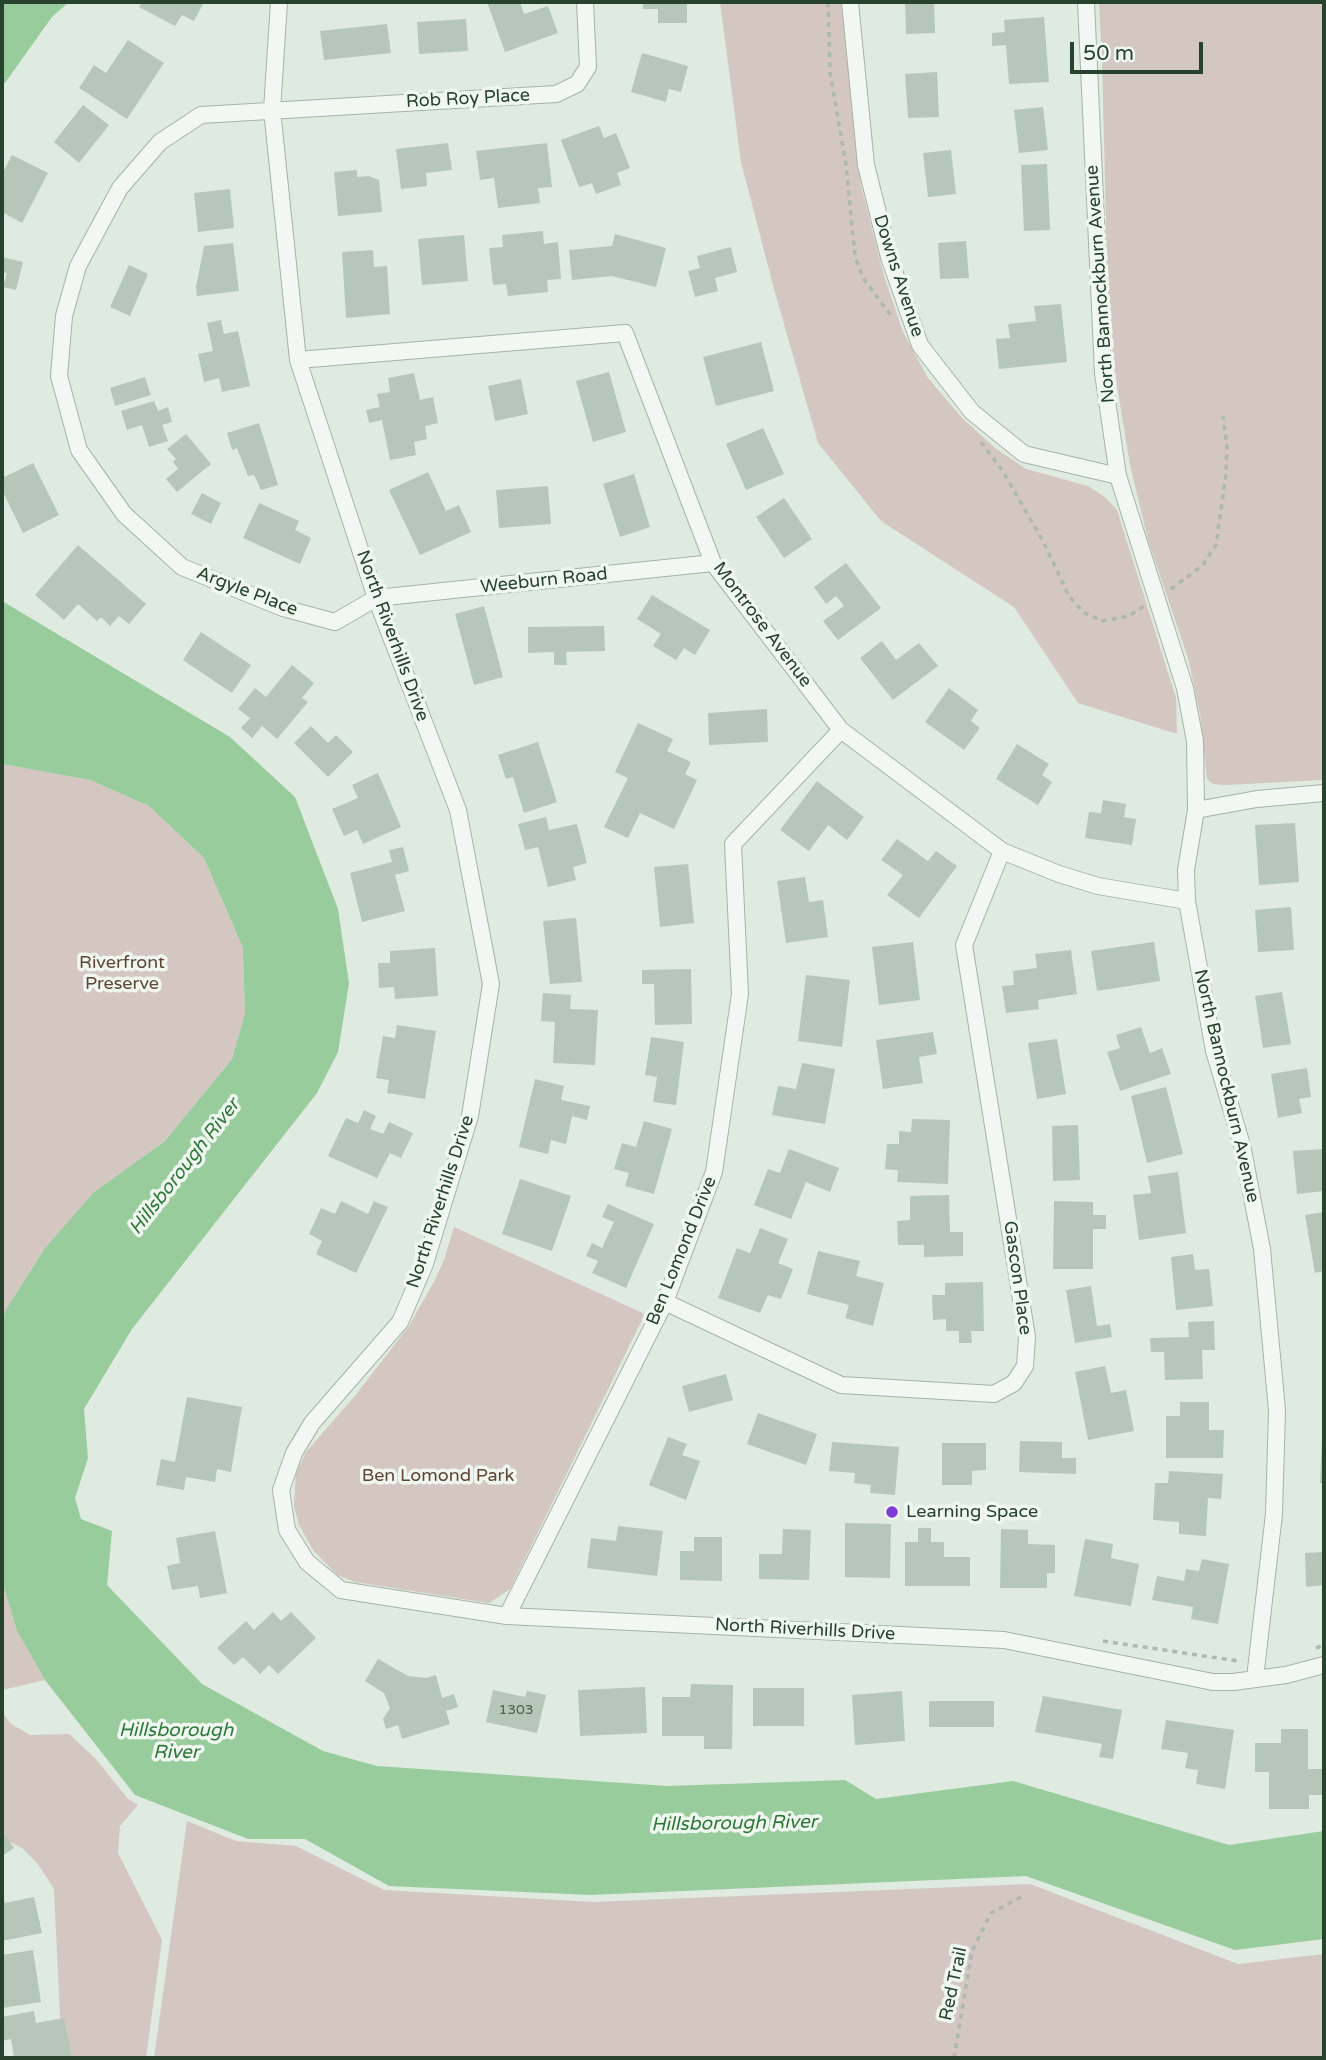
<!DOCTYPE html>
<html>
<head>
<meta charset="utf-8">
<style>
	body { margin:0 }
	#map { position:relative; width:1326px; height:2060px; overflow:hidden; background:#dfeae1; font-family:"Varela Round",sans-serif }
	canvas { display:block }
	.frame { position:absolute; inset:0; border:4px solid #27422d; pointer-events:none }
	.scale { position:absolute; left:1070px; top:42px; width:133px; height:32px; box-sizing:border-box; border:4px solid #27422d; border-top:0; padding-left:9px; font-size:21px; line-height:24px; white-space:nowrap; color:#27422d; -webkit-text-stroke:5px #eff7f0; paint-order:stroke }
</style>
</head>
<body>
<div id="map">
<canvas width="1326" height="2060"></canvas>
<div class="frame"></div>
<div class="scale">50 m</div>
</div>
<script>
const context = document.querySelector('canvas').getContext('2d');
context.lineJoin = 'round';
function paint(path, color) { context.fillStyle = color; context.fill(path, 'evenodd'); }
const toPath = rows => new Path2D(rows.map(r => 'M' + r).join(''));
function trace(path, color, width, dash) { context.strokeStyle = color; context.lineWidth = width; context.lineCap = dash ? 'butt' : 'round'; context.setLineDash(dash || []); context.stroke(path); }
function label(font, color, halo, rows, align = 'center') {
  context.font = font + ' "Varela Round",sans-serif'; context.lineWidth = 7; context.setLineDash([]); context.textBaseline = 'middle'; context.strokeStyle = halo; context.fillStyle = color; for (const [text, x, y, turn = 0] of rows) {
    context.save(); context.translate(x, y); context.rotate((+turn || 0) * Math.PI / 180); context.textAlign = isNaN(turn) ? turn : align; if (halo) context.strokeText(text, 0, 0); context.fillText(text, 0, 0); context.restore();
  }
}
const green = toPath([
	[720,2,842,2,861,185,884,276,903,332,928,378,962,418,995,448,1026,469,1088,486,1105,497,1117,510,1176,698,1177,734,1078,703,1014,607,881,521,818,443,774,289,741,162],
	[1099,2,1322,2,1324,24,1324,780,1225,785,1213,784,1207,779,1200,714,1188,658,1148,540,1130,465,1114,367,1108,303,1102,60],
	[2,764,90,780,149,806,204,858,243,948,245,1013,232,1059,165,1141,93,1193,45,1248,5,1311,2,1326],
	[454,1227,645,1314,510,1589,489,1603,355,1582,337,1575,313,1550,299,1525,294,1506,296,1473,306,1452,354,1397,409,1326,435,1280,444,1260],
	[2,1581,17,1631,45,1680,2,1690],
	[2,1712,11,1724,30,1735,69,1734,96,1759,128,1799,138,1805,120,1826,118,1853,162,1940,146,2058,62,2058,54,1889,38,1864,22,1848,2,1838],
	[187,1821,236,1841,296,1846,384,1890,593,1902,1030,1884,1238,1964,1324,1954,1324,2058,154,2058]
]);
const water = toPath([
	[2,2,69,2,52,17,2,87],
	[2,601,230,737,295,797,338,909,349,983,338,1052,317,1093,132,1329,84,1409,88,1458,75,1498,81,1519,112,1531,107,1585,202,1684,323,1751,377,1766,667,1786,845,1780,876,1799,1013,1781,1229,1845,1324,1831,1324,1939,1235,1950,1026,1876,591,1895,389,1886,305,1839,248,1839,135,1795,45,1680,17,1631,2,1581,2,1326,5,1311,45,1248,93,1193,165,1141,232,1059,245,1013,243,948,204,858,149,806,90,780,2,764]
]);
const building = toPath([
	[142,2,204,2,194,21,182,15,175,26,139,7],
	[487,2,520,2,524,14,548,6,558,33,505,52],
	[643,2,687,2,687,23,658,23,658,9,643,9],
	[905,2,934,2,935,33,906,34],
	[1044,17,1049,82,1009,84,1006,45,992,46,992,33,1005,32,1004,20],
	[466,19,468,51,419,54,417,22],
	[387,24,391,53,324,60,320,31],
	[128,40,164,63,127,119,79,88,94,65,106,73],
	[642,53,688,66,681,92,669,89,666,102,631,92],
	[937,72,939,117,908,118,905,74],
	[83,105,109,125,79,163,54,142],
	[1043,107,1048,150,1019,153,1014,110],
	[599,126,604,138,616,133,630,168,617,173,621,185,596,194,592,183,579,187,561,140],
	[448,143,452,170,426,173,427,186,401,189,396,149],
	[547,143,552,187,538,188,540,203,498,208,494,178,480,180,476,151],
	[951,150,956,194,928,197,923,153],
	[12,155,48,173,22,223,2,212,2,174],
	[1047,164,1050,230,1024,231,1021,165],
	[357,170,357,177,369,176,379,180,382,212,338,216,334,172],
	[230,189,234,228,198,232,194,193],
	[543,231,544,244,558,242,561,279,547,280,548,292,508,296,506,284,493,285,489,248,503,247,502,235],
	[615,234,666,248,656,287,612,276,572,280,569,250,612,246],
	[464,235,468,281,422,285,418,239],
	[966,241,969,278,940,279,938,243],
	[233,243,239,291,197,296,196,287,204,246],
	[731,247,737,272,715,278,718,291,695,297,688,271,700,268,697,256],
	[373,250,374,267,387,266,390,314,346,318,342,252],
	[2,257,23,262,16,290,3,287,7,273,2,272],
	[129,265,148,274,130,316,110,307],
	[1061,304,1067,362,999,369,996,339,1010,338,1008,324,1036,321,1034,306],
	[221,320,224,334,238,331,250,386,222,392,219,378,204,382,198,354,213,351,207,323],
	[761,342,774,391,716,406,703,357],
	[609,372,626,432,593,442,576,381],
	[414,373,420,400,433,397,438,423,425,426,427,439,414,442,416,455,390,460,382,420,369,423,366,410,380,407,377,394,390,392,388,378],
	[145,377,151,395,115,406,110,388],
	[521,379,528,414,495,421,488,386],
	[154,401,158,411,168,407,172,422,162,425,168,441,149,447,142,425,127,430,121,411],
	[259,423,278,485,261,490,254,475,248,476,237,448,232,450,227,433],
	[763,428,784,474,746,490,726,444],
	[186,434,211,464,177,492,166,479,178,469,173,462,176,459,167,449],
	[33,463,59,515,23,533,2,490,2,478],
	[428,472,446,511,459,505,471,532,420,555,389,490],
	[634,474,650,527,620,537,603,484],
	[548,486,551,524,499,528,496,490],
	[202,493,221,503,211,524,191,514],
	[784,498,812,539,784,558,756,517],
	[259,503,299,521,295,530,311,538,300,564,243,538],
	[78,545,146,604,129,624,119,616,110,626,101,617,97,621,78,604,64,620,35,595],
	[846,563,881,608,838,640,823,621,844,606,836,596,826,604,814,587],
	[652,595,710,630,695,655,684,648,676,660,653,646,661,634,637,619],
	[484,606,503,677,474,685,455,614],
	[604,626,605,651,566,652,567,665,554,665,554,652,528,653,528,627],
	[201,632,251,665,232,693,183,660],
	[882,641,896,660,919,643,938,666,893,700,860,658],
	[292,665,314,683,302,698,308,702,277,739,262,726,252,738,241,728,250,718,238,709,255,688,266,697],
	[949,688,978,710,971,721,980,728,964,750,925,722],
	[767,709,768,742,709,745,708,713],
	[638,723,673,739,667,751,691,762,685,774,697,780,674,829,640,813,628,838,604,827,628,778,615,772],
	[311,726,328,743,336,735,353,752,328,777,294,743],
	[538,742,557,802,524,813,513,777,506,779,498,755],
	[1017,744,1049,764,1042,775,1052,782,1038,805,996,779],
	[378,773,401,827,363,844,357,830,344,836,332,809,358,798,352,785],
	[817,781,864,817,847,840,828,825,809,851,780,830],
	[1103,800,1126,804,1124,817,1136,819,1132,845,1085,838,1089,812,1101,813],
	[546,817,549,830,577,824,587,863,573,867,576,880,548,887,538,847,525,850,518,824],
	[1295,823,1299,882,1259,885,1255,825],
	[897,839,928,861,936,851,957,866,919,918,887,895,903,875,881,860],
	[403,847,409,871,395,875,405,911,362,922,350,873,392,862,389,850],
	[688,864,694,923,660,927,654,867],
	[805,877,809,902,823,900,828,937,786,943,777,881],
	[1291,907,1294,950,1258,952,1255,910],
	[576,918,582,982,550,984,543,921],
	[913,942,920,1000,879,1005,872,947],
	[1154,942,1160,981,1097,991,1091,951],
	[435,948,438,996,395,999,394,987,379,988,378,963,390,963,390,951],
	[1071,950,1077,994,1038,1000,1039,1009,1006,1013,1002,986,1014,985,1013,971,1037,968,1035,954],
	[691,969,692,1024,655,1025,654,984,642,984,642,970],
	[806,975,850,980,842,1047,798,1041],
	[1282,992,1291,1044,1263,1048,1255,996],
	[543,993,571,995,570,1009,598,1010,595,1065,553,1063,555,1022,541,1021],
	[397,1025,436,1031,425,1099,387,1093,389,1080,376,1078,383,1036,395,1038],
	[1141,1027,1150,1053,1162,1048,1171,1074,1120,1091,1107,1052,1120,1048,1116,1035],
	[933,1032,937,1054,919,1057,923,1083,883,1089,876,1040],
	[651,1037,684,1042,676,1105,653,1102,657,1077,645,1075],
	[1057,1039,1066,1094,1037,1099,1028,1043],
	[802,1063,835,1069,825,1124,772,1115,778,1086,796,1089],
	[1307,1068,1311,1097,1299,1099,1302,1113,1278,1118,1271,1074],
	[535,1079,564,1086,561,1100,590,1106,587,1120,572,1116,566,1144,551,1140,548,1154,519,1147],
	[1166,1087,1183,1154,1147,1163,1131,1096],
	[364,1110,376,1116,370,1129,383,1134,389,1122,413,1133,401,1158,390,1153,377,1178,328,1156,346,1118,358,1123],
	[912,1119,950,1120,948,1184,897,1182,898,1170,885,1169,887,1144,899,1144,899,1131,911,1132],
	[644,1121,672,1129,654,1194,625,1186,629,1173,614,1169,622,1143,636,1147],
	[1078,1125,1080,1180,1053,1181,1052,1126],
	[789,1149,839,1168,830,1192,806,1182,791,1219,754,1205,768,1169,780,1173],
	[1324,1149,1324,1191,1297,1194,1293,1151],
	[1178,1172,1186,1233,1139,1240,1133,1195,1151,1193,1148,1176],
	[520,1179,571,1196,552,1251,502,1234],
	[949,1195,950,1232,963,1232,963,1256,924,1257,924,1245,898,1245,897,1221,910,1220,910,1196],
	[341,1201,368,1214,374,1201,388,1207,356,1273,316,1254,322,1241,309,1234,321,1208,335,1214],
	[1054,1201,1093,1202,1093,1215,1106,1215,1106,1229,1093,1229,1093,1269,1053,1269],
	[608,1204,654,1224,626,1288,592,1273,598,1261,586,1256,592,1243,602,1248,614,1222,602,1217],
	[1324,1212,1324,1271,1315,1273,1305,1215],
	[760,1228,788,1239,778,1263,793,1269,781,1299,768,1295,760,1313,718,1298,737,1248,750,1253],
	[818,1251,860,1261,856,1276,884,1283,873,1326,845,1318,849,1305,807,1294],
	[1193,1254,1195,1270,1209,1269,1213,1306,1176,1310,1171,1257],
	[983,1282,984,1331,971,1331,972,1343,959,1343,959,1331,946,1331,946,1319,933,1320,932,1295,945,1295,945,1283],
	[1091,1286,1097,1326,1110,1324,1112,1337,1075,1343,1066,1290],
	[1214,1321,1215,1350,1202,1350,1203,1379,1165,1380,1164,1352,1151,1352,1150,1338,1189,1337,1188,1322],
	[1105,1366,1111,1393,1126,1390,1134,1431,1088,1440,1075,1372],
	[726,1374,733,1400,689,1412,682,1386],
	[187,1397,242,1407,231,1472,217,1469,215,1482,186,1477,184,1490,156,1485,161,1459,175,1462],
	[1180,1402,1209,1402,1209,1430,1224,1430,1223,1458,1166,1458,1166,1416,1180,1416],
	[758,1413,817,1434,806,1465,747,1444],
	[668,1437,687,1444,682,1455,700,1461,686,1500,649,1485],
	[1322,1439,1324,1439,1324,1484,1320,1483],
	[1020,1441,1062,1442,1062,1458,1076,1458,1076,1474,1019,1472],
	[832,1442,899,1447,895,1495,870,1493,871,1485,854,1483,855,1473,829,1471],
	[942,1443,986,1443,986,1470,972,1471,972,1485,942,1485],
	[1169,1471,1223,1474,1221,1499,1208,1498,1206,1536,1179,1534,1179,1522,1153,1520,1155,1483,1168,1483],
	[845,1523,891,1524,890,1578,845,1577],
	[618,1526,663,1531,657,1576,587,1568,591,1538,616,1541],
	[918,1528,931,1528,931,1542,944,1542,944,1557,970,1557,970,1586,905,1586,905,1542,918,1542],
	[783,1529,811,1530,809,1580,759,1579,759,1554,782,1554],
	[1001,1529,1028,1530,1028,1544,1055,1545,1055,1573,1047,1573,1047,1588,1000,1588],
	[215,1531,227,1593,200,1598,198,1586,172,1590,167,1566,180,1563,176,1538],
	[694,1537,722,1537,722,1581,680,1580,680,1551,694,1551],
	[1085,1539,1113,1544,1111,1558,1139,1564,1131,1606,1074,1596],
	[1324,1552,1324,1585,1306,1587,1305,1553],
	[1202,1559,1229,1564,1218,1624,1191,1619,1193,1607,1152,1600,1157,1576,1184,1581,1186,1569,1199,1571],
	[273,1612,281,1621,291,1612,316,1638,278,1674,269,1665,260,1674,243,1657,234,1665,217,1648,246,1621,254,1630],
	[378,1659,408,1676,426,1678,436,1675,442,1698,454,1694,458,1707,446,1711,450,1724,402,1739,398,1725,386,1729,383,1719,390,1708,384,1693,365,1681],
	[691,1684,733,1685,732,1749,704,1749,704,1736,662,1736,662,1697,690,1697],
	[645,1687,647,1733,580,1736,578,1690],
	[753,1688,804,1688,804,1726,753,1726],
	[493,1690,525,1697,527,1691,546,1695,537,1733,486,1722],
	[902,1691,905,1741,855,1745,852,1695],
	[1043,1696,1122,1710,1113,1759,1099,1757,1102,1744,1035,1732],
	[929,1701,994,1701,994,1727,929,1727],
	[1166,1720,1234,1730,1225,1789,1196,1784,1198,1770,1185,1768,1188,1753,1161,1749],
	[1281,1729,1308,1729,1308,1769,1322,1769,1322,1795,1309,1795,1309,1809,1269,1809,1269,1772,1255,1772,1255,1743,1281,1743],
	[2,1831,14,1848,2,1856],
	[2,1892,5,1903,34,1897,42,1933,2,1941],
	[33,1950,41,2002,2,2008,2,1955],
	[34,2011,36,2023,64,2018,72,2058,14,2058,11,2039,2,2041,2,2017]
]);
const path = toPath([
	[828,2,830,72,846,165,855,256,863,278,892,317],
	[981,442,1002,470,1043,541,1069,596,1083,612,1102,621,1129,616,1144,606],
	[1171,589,1203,565,1216,545,1226,474,1227,447,1223,416],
	[1103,1641,1238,1661],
	[1316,1648,1324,1645],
	[954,2058,972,1951,991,1913,1023,1896]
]);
const street = toPath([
	[279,2,272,110,298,360,376,598,458,810,491,984,470,1116,425,1264,400,1322,312,1423,294,1453,281,1490,287,1530,307,1562,341,1590,507,1616,1004,1640,1213,1682,1233,1682,1286,1675,1324,1665],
	[585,2,588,67,577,84,556,94,201,115,160,142,120,188,78,266,64,316,59,376,79,450,124,514,182,567,283,608,335,622,376,598,713,563],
	[850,2,866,165,889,257,920,345,972,412,1024,454,1118,476],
	[1086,2,1103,373,1118,476,1185,688,1195,741,1196,810,1186,870,1187,901,1214,1051,1242,1145,1262,1249,1277,1410,1274,1514,1255,1678],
	[298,360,625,333,713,563,841,730,1002,851,1059,874,1098,886,1187,901],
	[1196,810,1257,799,1324,793],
	[665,1302,841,1385,994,1394,1014,1383,1025,1366,1027,1337,964,945,1002,851],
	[507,1616,665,1302,714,1172,740,994,733,844,841,730]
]);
const markers = [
	[892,1512,7,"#7e3bd7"]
];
const numberNames = [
	["1303",516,1710]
];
const streetNames = [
	["Rob Roy Place",468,99,-3],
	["Downs Avenue",898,276,72],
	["North Bannockburn Avenue",1101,284,-94],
	["Weeburn Road",544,581,-6],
	["Argyle Place",247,592,21],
	["Montrose Avenue",762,625,53],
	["North Riverhills Drive",392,636,70],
	["North Bannockburn Avenue",1226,1086,77],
	["North Riverhills Drive",441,1202,-72],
	["Ben Lomond Drive",682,1251,-68],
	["Gascon Place",1017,1278,82],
	["North Riverhills Drive",805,1630,3],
	["Red Trail",954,1984,-78]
];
const parkNames = [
	["Riverfront",122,963],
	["Preserve",122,984],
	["Ben Lomond Park",438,1476]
];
const poiNames = [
	["Learning Space",906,1512]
];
const waterNames = [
	["Hillsborough River",185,1167,-52],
	["Hillsborough",176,1731],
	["River",176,1753],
	["Hillsborough River",734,1824,-1]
];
paint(green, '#d4c6c0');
paint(water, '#98cc9c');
paint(building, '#b6c7b9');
trace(street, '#a4b4a7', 18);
trace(path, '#adb9b0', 3.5, [5, 5]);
trace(street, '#f2f7f3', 16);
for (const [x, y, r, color] of markers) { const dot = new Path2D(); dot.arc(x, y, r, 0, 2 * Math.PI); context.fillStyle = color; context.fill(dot); trace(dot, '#eff7f0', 2.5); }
label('14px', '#4b6350', null, numberNames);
label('18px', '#27422d', '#eff7f0', streetNames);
label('18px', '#5f4433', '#eff7f0', parkNames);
label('18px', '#27422d', '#eff7f0', poiNames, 'left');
label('italic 19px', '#2e7938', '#eff7f0', waterNames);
</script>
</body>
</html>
